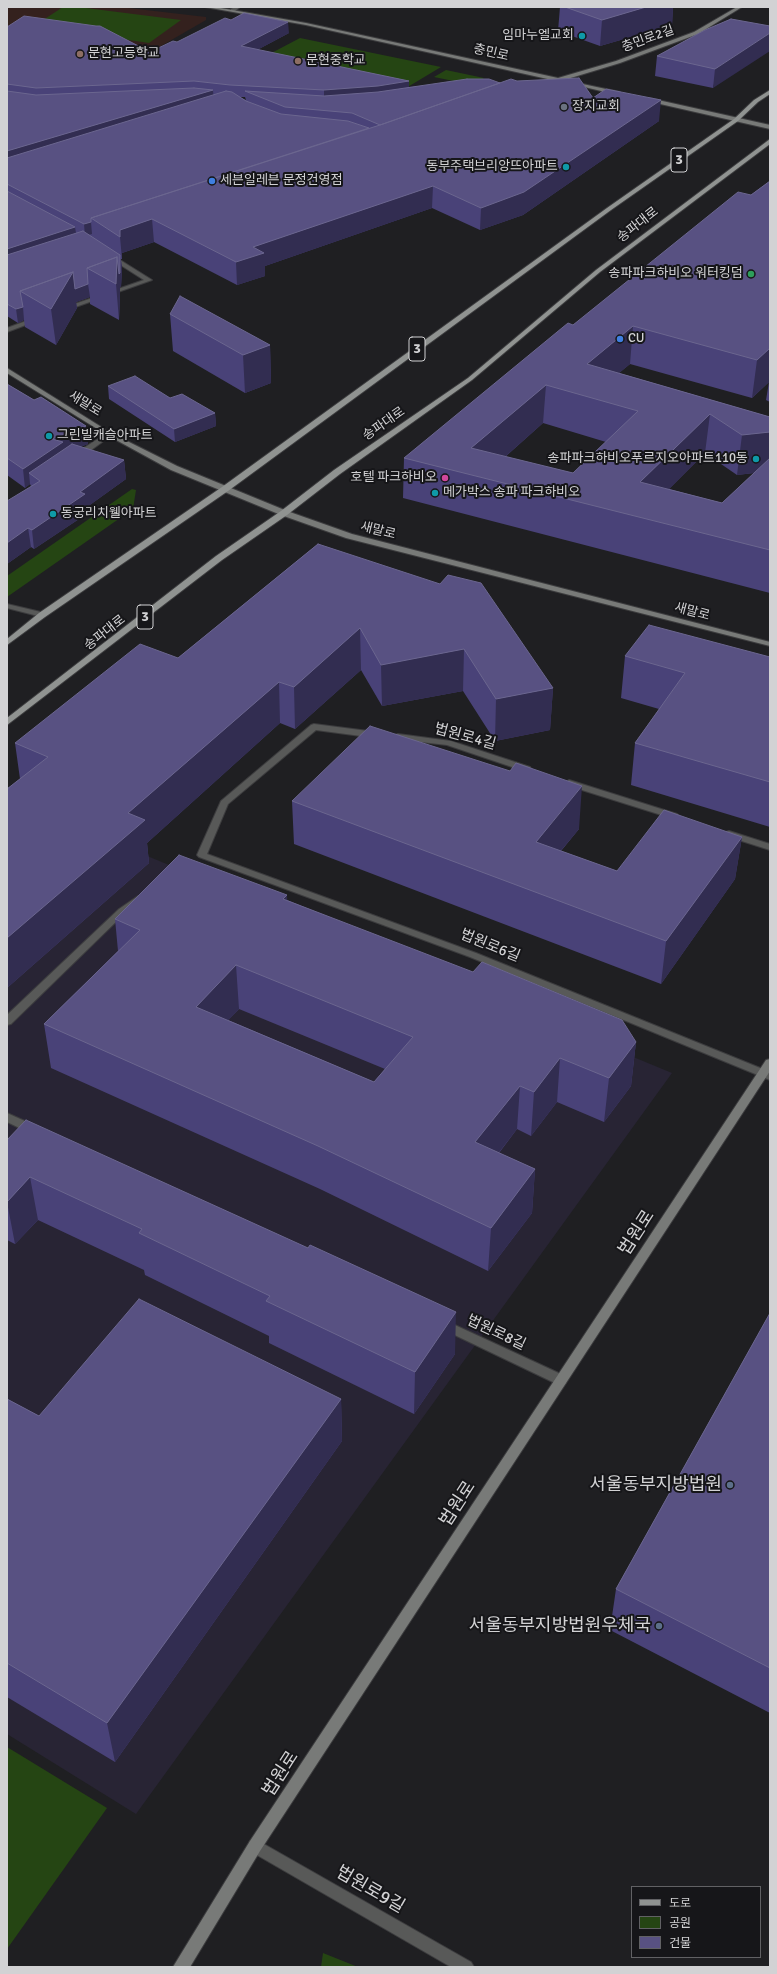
<!DOCTYPE html>
<html>
<head>
<meta charset="utf-8">
<style>
	body { margin:0 }
	#map { position:relative; width:777px; height:1974px; overflow:hidden; background:#1f1f22; font-family:Signika,"Noto Sans KR",sans-serif }
	canvas { display:block }
	.frame { position:absolute; inset:0; border:8px solid #d2d2d4; pointer-events:none }
	.legend { position:absolute; left:631px; top:1886px; width:130px; height:72px; box-sizing:border-box; background:#161619; border:1px solid #616164; margin:0; padding:5px 7px; list-style:none; font-size:12px; color:#d2d2d4 }
	.legend li { display:flex; align-items:center; gap:8px; height:20px }
	.legend b { width:20px; border:1px solid #616164 }
</style>
</head>
<body>
<div id="map">
<canvas width="777" height="1974"></canvas>
<div class="frame"></div>
<ul class="legend">
<li><b style="height:5px;background:#909391"></b>도로</li>
<li><b style="height:11px;background:#254513"></b>공원</li>
<li><b style="height:11px;background:#585182"></b>건물</li>
</ul>
</div>
<script>
const context = document.querySelector('canvas').getContext('2d');
context.lineJoin = 'round';
function paint(path, color) { context.fillStyle = color; context.fill(path, 'evenodd'); }
const toPath = rows => new Path2D(rows.map(r => 'M' + r).join(''));
function trace(path, color, width, dash) { context.strokeStyle = color; context.lineWidth = width; context.lineCap = dash ? 'butt' : 'round'; context.setLineDash(dash || []); context.stroke(path); }
function label(font, color, halo, rows, align = 'center') {
  context.font = font + ' Signika,"Noto Sans KR",sans-serif'; context.lineWidth = 4; context.setLineDash([]); context.textBaseline = 'middle'; context.strokeStyle = halo; context.fillStyle = color; for (const [text, x, y, turn = 0] of rows) {
    context.save(); context.translate(x, y); context.rotate((+turn || 0) * Math.PI / 180); context.textAlign = isNaN(turn) ? turn : align; if (halo) context.strokeText(text, 0, 0); context.fillText(text, 0, 0); context.restore();
  }
}
const commercial = toPath([
	[7,798,672,1073,136,1814,7,1734]
]);
const education = toPath([
	[7,7,120,7,206,17,206,20,161,46,144,62,7,94]
]);
const green = toPath([
	[63,7,78,7,181,20,149,43,34,26],
	[300,38,441,67,406,88,262,58],
	[446,70,484,78,473,85,434,77],
	[132,489,136,490,133,509,7,597,7,576],
	[7,1747,107,1808,7,1949],
	[323,1953,358,1967,321,1967]
]);
const street = toPath([
	[235,7,240,7,235,11,231,11,231,9,235,7],
	[108,255,112,255,152,280,67,310,63,310,63,308,144,280,108,257,108,255],
	[37,317,40,319,39,320,7,332,7,328,37,317],
	[107,433,113,434,79,459,73,459,73,455,107,433],
	[7,604,45,613,46,615,42,617,7,608,7,604],
	[314,724,376,732,380,735,376,738,316,730,228,804,207,854,476,953,770,1072,770,1080,470,957,199,857,197,855,221,801,311,725,314,724],
	[398,734,451,741,530,767,531,769,527,772,524,771,447,745,395,739,394,737,395,735,398,734],
	[569,780,677,814,679,816,677,818,671,818,566,785,565,783,569,780],
	[729,831,770,844,770,850,726,836,724,834,726,832,729,831],
	[138,896,143,899,141,901,125,913,11,1024,7,1025,7,1015,119,909,138,896],
	[7,1113,38,1127,39,1130,38,1133,30,1133,7,1122,7,1113],
	[444,1320,565,1376,567,1380,565,1384,561,1385,557,1384,440,1328,438,1325,440,1322,444,1320],
	[255,1839,471,1962,474,1967,451,1967,250,1851,248,1846,250,1841,255,1839]
]);
const secondary = toPath([
	[205,7,215,7,306,23,558,78,616,61,694,32,737,7,742,7,698,34,620,63,564,80,620,92,620,94,618,95,559,81,551,84,548,82,552,80,306,25,205,7],
	[649,98,770,125,770,129,647,101,646,100,649,98],
	[7,368,111,433,177,466,287,511,352,534,770,642,770,646,346,538,281,515,171,470,107,435,7,373,7,368],
	[770,1059,770,1071,260,1851,190,1967,173,1967,250,1841,766,1060,770,1059]
]);
const primary = toPath([
	[770,90,770,94,758,102,738,121,611,210,228,491,45,617,7,645,7,639,39,613,222,487,607,208,734,119,754,100,770,90],
	[770,139,770,144,600,272,472,380,340,474,287,515,222,560,7,725,7,718,216,556,281,511,334,470,468,378,596,270,770,139]
]);
const wall = toPath([
	[560,7,673,7,672,25,600,46,558,31],
	[731,19,713,88,655,76,657,56],
	[7,27,150,52,177,42,289,33,257,50,409,81,409,87,500,83,517,81,593,98,659,121,523,215,480,230,432,208,265,266,265,276,237,285,154,242,122,253,122,259,121,259,122,268,121,287,120,287,120,293,119,320,90,304,90,297,76,302,77,308,56,345,25,327,24,320,18,323,7,316],
	[240,97,245,97,246,100],
	[770,181,770,402,766,400,769,382,752,398,630,364,619,373,770,417,770,593,403,498,404,458,573,325],
	[543,423,606,442,573,473,505,457],
	[705,453,737,475,754,473,722,503,669,489],
	[170,314,270,345,271,383,245,393,173,351],
	[7,384,34,400,86,426,88,444,80,447,124,460,126,479,87,507,88,513,34,549,31,547,7,564,31,486,30,484,25,488,7,475],
	[108,386,170,398,215,413,216,426,175,442,109,399],
	[318,544,553,688,550,730,495,741,463,691,382,706,361,670,295,729,280,723,147,843,149,863,7,988,7,789,20,779,15,743,178,658],
	[625,656,770,657,770,827,631,785,635,743,659,709,621,698],
	[292,801,579,829,561,851,617,871,742,837,735,879,661,984,294,844],
	[287,900,636,1042,631,1086,604,1122,557,1102,531,1136,517,1129,499,1153,535,1169,532,1213,488,1271,320,1189,51,1068,44,1024,118,951,115,919],
	[239,1009,385,1069,374,1082,228,1020],
	[7,1140,455,1354,414,1414,269,1343,269,1336,145,1275,144,1270,38,1220,15,1244,7,1240],
	[770,1313,770,1713,610,1630,616,1589],
	[7,1399,39,1416,341,1399,342,1441,115,1762,7,1697]
]);
const shadedWall = toPath([
	[646,7,673,7,672,25,600,46,602,20],
	[288,22,289,33,242,58,241,46],
	[770,33,770,51,713,88,715,69],
	[409,81,409,93,324,102,324,90],
	[213,90,214,102,7,163,7,151],
	[661,100,659,121,523,215,480,230,481,208],
	[433,186,432,208,265,266,265,276,237,285,236,262,253,247],
	[152,219,154,242,122,253,122,259,120,237,120,230],
	[91,222,92,234,85,236,84,224],
	[75,227,77,239,7,262,7,249],
	[120,255,122,268,121,287,120,287,120,293,119,320,116,284,117,257],
	[73,272,88,284,90,297,76,302,77,308,56,345,51,309],
	[23,307,24,320,18,323,16,309],
	[633,326,630,364,590,397,587,364],
	[270,345,271,383,245,393,243,355],
	[770,348,770,371,769,382,752,398,757,360],
	[546,385,543,423,481,478,471,448],
	[215,413,216,426,175,442,174,429],
	[710,414,705,453,640,518,640,482],
	[86,426,88,444,64,453,29,473,30,484,25,488,23,469,52,439],
	[770,432,770,471,737,475,742,435],
	[124,460,126,479,87,507,88,513,34,549,32,530,80,492],
	[28,528,31,547,7,564,7,543],
	[360,628,361,670,295,729,294,687],
	[464,649,463,691,382,706,381,665],
	[279,682,280,723,147,843,149,863,7,988,7,938,128,813],
	[553,688,550,730,495,741,496,699],
	[582,786,579,829,533,884,536,842],
	[742,837,735,879,661,984,666,941],
	[287,895,289,938,283,899],
	[236,965,239,1009,200,1050,196,1007],
	[636,1042,631,1086,604,1122,609,1078],
	[560,1058,557,1102,531,1136,534,1092],
	[520,1086,517,1129,473,1186,475,1142],
	[535,1169,532,1213,488,1271,491,1228],
	[30,1177,38,1220,15,1244,7,1202],
	[456,1312,455,1354,414,1414,415,1372],
	[341,1399,342,1441,115,1762,107,1723]
]);
const building = toPath([
	[565,7,646,7,602,20,565,7],
	[244,13,288,22,241,46,409,81,378,86,324,90,230,85,194,81,36,88,7,84,7,27,24,16,96,26,100,26,150,52,173,41,177,42,225,18,231,20,244,13],
	[731,19,770,26,770,33,715,69,657,56,705,30,731,19],
	[579,78,593,98,606,89,661,100,524,192,481,208,433,186,253,247,264,253,236,262,152,219,120,230,120,237,91,218,383,124,511,79,517,81,579,78],
	[467,79,489,79,500,83,380,125,352,113,285,107,245,91,324,96,378,92,467,79],
	[194,88,213,90,7,151,7,91,36,95,194,88],
	[226,91,232,92,246,101,281,114,348,121,369,128,91,218,91,222,84,224,7,184,7,158,226,91],
	[770,181,770,348,757,360,633,326,587,364,770,417,770,432,742,435,710,414,640,482,722,503,770,458,770,550,404,458,568,323,573,325,738,192,751,195,770,181],
	[546,385,638,411,573,473,471,448,546,385],
	[7,191,75,227,7,249,7,191],
	[83,231,120,255,120,273,119,274,117,257,87,268,88,284,75,289,73,272,20,291,23,307,16,309,7,304,7,255,83,231],
	[117,257,116,284,87,268,117,257],
	[73,272,51,309,20,291,73,272],
	[180,296,270,345,243,355,170,314,180,296],
	[135,376,170,398,182,394,215,413,174,429,108,386,135,376],
	[7,384,34,400,41,397,86,426,52,439,63,442,23,469,7,458,7,384],
	[72,444,124,460,80,492,85,494,32,530,28,528,7,543,7,501,40,481,29,473,72,444],
	[318,544,440,584,448,575,481,583,553,688,496,699,464,649,381,665,360,628,294,687,279,682,128,813,145,820,7,938,7,789,48,757,15,743,140,644,178,658,318,544],
	[649,625,770,657,770,782,635,743,685,673,625,656,649,625],
	[370,726,510,771,516,763,582,786,536,842,617,871,664,810,742,837,666,941,292,801,370,726],
	[179,855,287,895,283,899,473,972,482,962,622,1020,636,1042,609,1078,560,1058,534,1092,520,1086,475,1142,535,1169,491,1228,318,1146,44,1024,140,930,115,919,179,855],
	[236,965,413,1037,374,1082,196,1007,236,965],
	[26,1120,308,1248,310,1245,456,1312,415,1372,266,1301,270,1296,139,1233,142,1229,30,1177,7,1202,7,1140,26,1120],
	[139,1299,341,1399,107,1723,7,1663,7,1399,39,1416,139,1299],
	[770,1313,770,1668,616,1589,770,1313]
]);
const markers = [
	[582,36,4,"#0f9aa8"],
	[80,54,4,"#8d6e63"],
	[298,61,4,"#8d6e63"],
	[564,107,4,"#6b7280"],
	[566,167,4,"#0f9aa8"],
	[212,181,4,"#3f7fe0"],
	[751,274,4,"#2e9e5b"],
	[620,339,4,"#3f7fe0"],
	[49,436,4,"#0f9aa8"],
	[756,459,4,"#0f9aa8"],
	[445,478,4,"#d1479c"],
	[435,493,4,"#0f9aa8"],
	[53,514,4,"#0f9aa8"],
	[730,1485,4,"#5c6f8a"],
	[659,1626,4,"#5c6f8a"]
];
const farPoinames = [
	["임마누엘교회",574,36,"right"],
	["문현고등학교",88,54],
	["문현중학교",306,61],
	["장지교회",572,107],
	["동부주택브리앙뜨아파트",558,167,"right"],
	["세븐일레븐 문정건영점",220,181],
	["송파파크하비오 워터킹덤",743,274,"right"],
	["CU",628,339],
	["그린빌캐슬아파트",57,436],
	["송파파크하비오푸르지오아파트110동",748,459,"right"],
	["호텔 파크하비오",437,478,"right"],
	["메가박스 송파 파크하비오",443,493],
	["동궁리치웰아파트",61,514]
];
const farStreetnames = [
	["충민로2길",648,39,-20],
	["충민로",491,53,13],
	["송파대로",638,225,-38],
	["새말로",85,404,32],
	["송파대로",384,424,-35],
	["새말로",378,531,14],
	["새말로",692,612,15],
	["송파대로",105,633,-38]
];
const shields = [
	[679,160,16],
	[417,349,16],
	[145,617,16]
];
const shieldNames = [
	["3",679,160],
	["3",417,349],
	["3",145,617]
];
const streetNames = [
	["법원로4길",465,737,15],
	["법원로6길",490,946,22],
	["법원로8길",496,1333,25]
];
const nearStreetnames = [
	["법원로",637,1233,-57],
	["법원로",458,1504,-57],
	["법원로",281,1774,-57],
	["법원로9길",370,1890,30]
];
const nearPoinames = [
	["서울동부지방법원",722,1485],
	["서울동부지방법원우체국",651,1626]
];
paint(commercial, '#282434');
paint(education, '#34211e');
paint(green, '#254513');
trace(street, '#3c3c3e', 2);
trace(secondary, '#3c3c3e', 2);
trace(primary, '#3c3c3e', 2);
paint(street, '#585958');
paint(secondary, '#787a78');
paint(primary, '#909391');
paint(wall, '#494278');
paint(shadedWall, '#322d51');
paint(building, '#585182');
trace(building, '#6b668f', 1);
for (const [x, y, r, color] of markers) { const dot = new Path2D(); dot.arc(x, y, r, 0, 2 * Math.PI); context.fillStyle = color; context.fill(dot); trace(dot, '#161619', 1.5); }
label('13px', '#d2d2d4', '#161619', farPoinames, 'left');
label('13px', '#d2d2d4', '#161619', farStreetnames);
for (const [x, y, w] of shields) { const box = new Path2D(); box.roundRect(x - w / 2, y - 12, w, 24, 3); context.fillStyle = '#161619'; context.fill(box); trace(box, '#d2d2d4', 1); }
label('bold 14px', '#d2d2d4', null, shieldNames);
label('15px', '#d2d2d4', '#161619', streetNames);
label('18px', '#d2d2d4', '#161619', nearStreetnames);
label('18px', '#d2d2d4', '#161619', nearPoinames, 'right');
</script>
</body>
</html>
